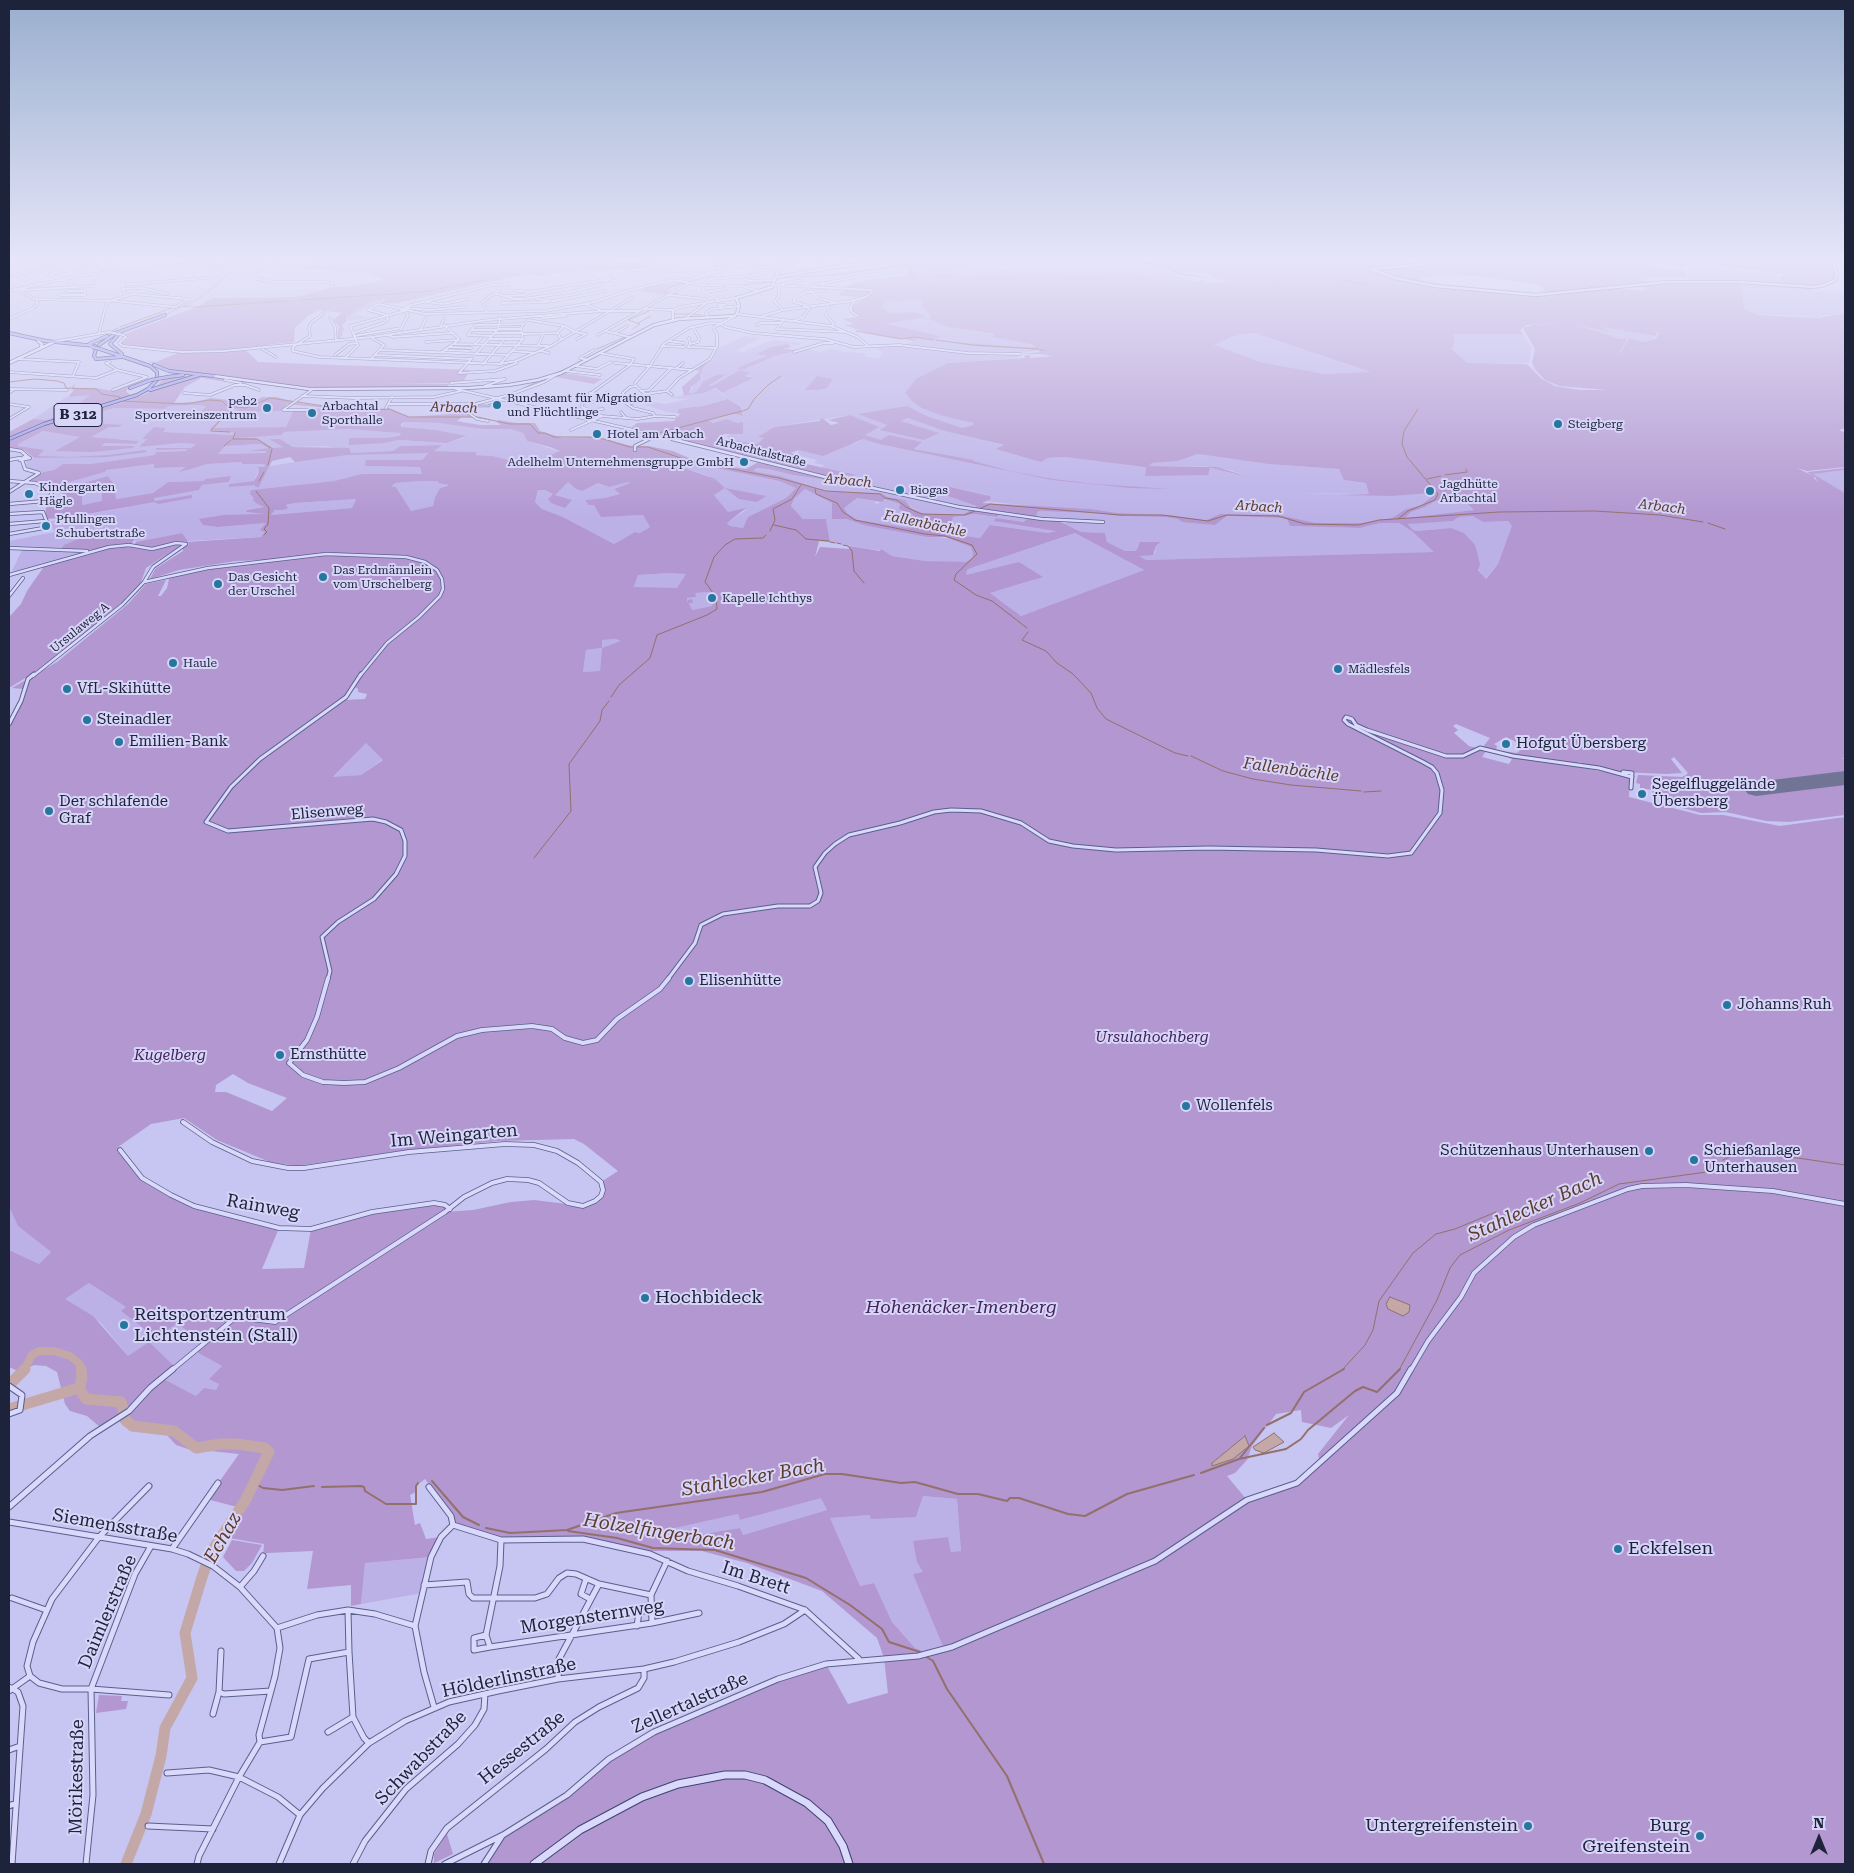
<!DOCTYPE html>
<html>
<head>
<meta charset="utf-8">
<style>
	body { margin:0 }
	#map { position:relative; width:1854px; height:1873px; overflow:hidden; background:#c7c5f1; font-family:"Roboto Serif",serif }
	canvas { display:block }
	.frame { position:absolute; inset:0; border:10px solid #1e233c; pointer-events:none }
	.north { position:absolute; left:1794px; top:1813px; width:50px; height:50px; -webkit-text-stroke:4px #d7d5f8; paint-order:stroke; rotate:0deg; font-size:14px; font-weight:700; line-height:20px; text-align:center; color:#1e233c }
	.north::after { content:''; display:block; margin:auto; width:18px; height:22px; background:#1e233c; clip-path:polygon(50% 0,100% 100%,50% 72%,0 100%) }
</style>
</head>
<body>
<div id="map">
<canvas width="1854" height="1873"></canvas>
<div class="frame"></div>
<div class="north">N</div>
</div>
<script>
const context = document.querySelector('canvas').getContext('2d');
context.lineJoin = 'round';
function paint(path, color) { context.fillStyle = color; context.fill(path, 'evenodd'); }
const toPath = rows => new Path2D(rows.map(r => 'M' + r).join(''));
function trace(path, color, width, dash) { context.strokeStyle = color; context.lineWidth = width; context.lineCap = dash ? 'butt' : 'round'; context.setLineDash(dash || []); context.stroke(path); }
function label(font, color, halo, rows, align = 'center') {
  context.font = font + ' "Roboto Serif",serif'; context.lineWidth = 4; context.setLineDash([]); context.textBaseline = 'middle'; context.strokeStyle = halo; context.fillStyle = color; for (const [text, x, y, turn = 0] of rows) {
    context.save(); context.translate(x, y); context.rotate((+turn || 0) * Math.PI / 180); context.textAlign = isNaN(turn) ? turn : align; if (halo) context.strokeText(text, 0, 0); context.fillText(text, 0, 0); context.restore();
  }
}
const farmland = toPath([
	[1086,264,1133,265,1156,267,1169,271,1163,273,1198,280,1107,274,1065,276,1065,274,1032,274,957,277,929,283,923,283,954,276,950,273,938,274,922,281,917,280,913,271,931,267,948,271,946,268,981,266,1002,268,1085,266],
	[1690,264,1736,271,1779,274,1776,285,1690,281,1688,278],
	[1741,284,1814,292,1845,291,1845,313,1821,316,1815,292,1820,317,1755,314,1744,308],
	[387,299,356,314,370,318,345,321,348,315,372,301],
	[907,299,923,300,921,306,931,316,925,317,947,327,996,335,992,337,1031,344,1038,348,1033,349,1031,351,1033,351,1020,354,1017,358,948,363,956,418,974,423,973,425,962,428,927,416,907,406,859,414,887,425,881,429,938,433,900,421,908,418,947,431,1005,446,997,449,1041,461,1048,458,1065,457,1144,467,1146,467,1145,476,1212,468,1254,479,1230,470,1203,466,1149,466,1152,463,1178,461,1198,454,1268,464,1339,469,1345,480,1366,483,1370,494,1295,493,1392,496,1433,493,1434,495,1421,505,1406,509,1392,518,1361,523,1316,523,1279,515,1220,514,1206,520,1170,515,1117,513,1091,509,1032,506,985,501,991,499,988,495,946,486,943,494,977,505,962,515,925,514,911,507,905,500,888,497,881,493,826,491,780,476,753,471,757,468,768,469,793,475,837,481,835,480,843,474,852,476,821,468,824,465,814,463,817,460,797,455,799,450,856,443,863,439,930,454,972,461,973,460,914,449,921,442,881,440,864,435,878,427,850,415,774,427,760,436,765,438,757,444,727,439,729,437,726,437,730,434,743,434,742,422,737,423,727,419,713,423,708,420,734,414,743,416,742,407,728,399,692,408,680,414,667,412,643,404,654,402,665,404,689,399,670,398,716,389,726,398,722,393,752,377,744,375,740,371,712,386,709,384,726,376,719,374,705,381,696,392,689,394,695,383,701,379,703,379,700,375,703,368,719,348,745,336,760,338,735,351,744,352,761,344,775,340,802,343,799,345,786,344,771,347,757,354,768,356,742,370,772,357,807,349,820,352,832,349,844,352,866,353,864,356,879,359,883,352,874,347,906,345,916,340,911,338,914,337,934,340,939,337,887,324,925,317,908,312,889,313,882,306,887,300,902,302],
	[1576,325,1610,331,1602,328,1604,327,1656,336,1653,340,1645,342,1630,338,1621,339,1577,327],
	[1255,333,1372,373,1325,374,1260,362,1213,345,1233,336],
	[1453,334,1523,334,1531,348,1529,363,1466,363,1452,348,1455,339],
	[91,394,70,413,45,420,33,419,66,397],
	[195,405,206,406,201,412,226,413,211,430,233,432,234,435,163,432,166,428,147,439,139,447,181,443,197,444,191,448,156,449,189,449,186,451,156,452,156,455,90,464,63,464,54,470,43,472,29,469,26,466,27,461,34,458,56,458,36,456,28,448,18,446,17,444,43,431,81,437,56,451,100,446,105,443,136,444,139,441,90,437,109,426,119,427,63,421,115,408,165,409,169,406],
	[232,408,240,410,237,412,293,411,286,427,213,429],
	[404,422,438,423,482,429,510,429,523,433,527,441,561,452,528,465,493,456,474,455,476,452,433,451,441,445,400,446,393,451,350,453,327,446,293,447,280,439,270,439,284,447,273,448,257,439,236,439,237,437,282,435,284,432,349,429,401,432,399,436,384,438,349,438,384,443,399,440,447,443,465,437,436,430,401,427],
	[261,444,269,448,249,451,267,451,266,453,217,454,225,446],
	[428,452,422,460,367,460,366,466,421,467,422,475,361,475,334,481,251,490,257,504,264,507,247,509,247,512,265,514,203,525,217,527,266,523,261,530,266,532,261,537,188,541,182,533,136,542,130,532,80,550,90,551,30,569,12,571,23,548,9,547,9,541,55,532,47,522,155,502,154,497,199,490,202,485,229,482,231,477,205,479,204,481,168,482,153,493,115,499,114,484,108,476,62,489,54,486,105,472,105,470,154,464,154,468,187,467,178,472,182,472,189,468,207,464,242,462,242,464,265,464,265,467,259,468,254,481,231,484,230,487,261,483,270,466,314,459,348,455],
	[701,465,779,481,796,488,786,498,748,517,743,528,764,531,759,537,738,538,743,528,730,526,727,523,746,510,728,512,714,495,724,488,708,476,677,466],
	[1845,470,1845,493,1812,474],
	[422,481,438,481,439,483,449,484,440,488,435,497,433,506,410,511,397,488,390,487,395,483],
	[568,481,576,489,581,491,598,483,609,487,627,482,631,483,614,489,621,494,605,498,585,500,594,504,599,510,626,516,643,515,650,527,640,533,635,532,614,544,563,517,542,509,535,502,538,490,545,490,554,494,565,507,571,500,555,495],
	[101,486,102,502,81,505,82,491],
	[805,489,832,503,832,519,847,519,863,525,950,539,971,547,973,553,972,558,966,563,925,561,892,556,881,550,867,549,830,542,826,519,803,519,791,506,794,499],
	[1462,497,1475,510,1405,518,1411,512,1425,507,1435,501],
	[857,498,875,501,874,503,878,504,885,499,900,504,903,511,913,515,908,529,857,520,847,513,844,508],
	[356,499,352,508,271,515,275,510,283,510,286,506,295,503],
	[1038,511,1095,513,1119,516,1164,517,1215,525,1227,516,1283,518,1287,519,1290,526,1360,528,1380,523,1399,523,1413,532,1435,552,1146,560,1138,556,1155,553,1156,547,1160,543,1138,545,1136,551,1125,551,1107,542,1105,533,1081,532,1065,524,1066,521,1034,518],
	[1000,513,1028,518,1025,522,996,518,1057,530,1048,533,991,525,980,538,950,535,953,517,974,514,997,517],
	[1473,516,1483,522,1508,521,1513,526,1498,564,1485,579,1451,528,1417,531,1413,530,1408,523,1453,521,1459,517],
	[1075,533,1144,570,1021,616,990,593,1034,580,965,575,967,570,971,568],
	[669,573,687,574,677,588,634,588,638,575],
	[708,592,714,596,712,606,692,610,687,598,695,597,695,593],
	[616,639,623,641,602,648,600,671,583,672,586,650,602,648,602,640],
	[366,743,383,759,361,775,333,778],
	[9,1207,18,1226,51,1252,39,1264,9,1250],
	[89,1283,126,1307,121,1311,156,1338,178,1323,202,1345,195,1351,222,1366,210,1379,220,1384,216,1390,196,1396,162,1378,128,1356,101,1323,64,1299],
	[923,1496,957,1499,961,1551,951,1552,948,1537,913,1542,923,1572,914,1575,944,1649,929,1654,915,1648,892,1622,874,1583,860,1586,830,1518,870,1515,916,1517],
	[821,1497,827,1510,743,1535,740,1528,667,1541,665,1530,738,1514,740,1520],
	[431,1557,422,1593,361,1604,365,1563]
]);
const green = toPath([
	[315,257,343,257,342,260,344,260,366,257,606,257,613,261,642,262,650,258,648,257,662,257,637,269,562,272,539,277,532,273,397,303,382,303,386,299,372,301,346,317,346,322,343,324,343,328,345,330,342,331,343,335,340,337,344,339,337,338,339,326,332,321,342,313,319,310,308,316,295,328,294,342,266,345,246,350,258,362,471,370,462,383,383,384,450,384,446,387,313,388,206,373,170,371,148,361,156,362,180,352,124,346,121,343,128,338,125,334,127,333,199,306,208,300,213,298,296,297,332,287,348,287,386,280,368,274,371,273,302,269,315,262],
	[978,257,1202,257,1200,258,1202,259,1205,257,1841,257,1832,263,1836,274,1835,278,1830,283,1819,286,1833,283,1833,284,1810,289,1813,291,1741,284,1744,308,1743,308,1758,315,1818,318,1845,313,1845,428,1839,430,1845,433,1845,467,1807,471,1797,468,1813,476,1817,482,1816,478,1807,472,1845,468,1845,470,1813,474,1845,493,1845,758,1841,759,1845,759,1845,815,1789,822,1766,821,1726,812,1701,813,1668,804,1670,797,1653,794,1652,790,1640,788,1640,784,1636,783,1638,775,1682,777,1686,775,1688,773,1674,757,1671,759,1682,773,1667,774,1619,772,1581,766,1582,763,1579,762,1578,765,1553,762,1630,777,1629,797,1700,815,1723,815,1780,826,1845,817,1845,1864,484,1864,503,1835,567,1795,609,1759,654,1732,727,1700,778,1679,826,1664,848,1704,888,1693,884,1658,877,1638,822,1591,747,1563,702,1551,640,1551,583,1539,568,1538,524,1541,501,1540,487,1537,453,1525,451,1516,425,1479,416,1486,416,1492,410,1495,415,1525,420,1523,426,1539,441,1537,431,1557,365,1563,361,1604,351,1606,351,1585,307,1589,313,1551,267,1553,263,1556,264,1544,229,1538,217,1558,206,1553,237,1507,207,1499,239,1454,211,1451,194,1451,176,1445,167,1435,130,1431,118,1420,101,1428,87,1416,70,1411,65,1404,57,1372,46,1366,34,1365,20,1372,9,1367,9,1250,39,1264,51,1252,18,1226,9,1207,9,722,11,721,23,696,23,689,12,688,57,662,128,604,146,584,166,580,158,596,161,596,167,588,170,575,208,568,267,561,265,560,236,561,179,570,150,579,155,569,183,551,183,548,189,544,180,541,159,547,179,543,183,544,146,568,141,582,119,605,84,634,45,666,9,688,9,617,21,604,27,591,43,568,40,567,108,548,128,545,145,549,157,549,134,545,136,542,182,533,188,541,187,542,261,537,265,532,260,530,266,523,217,527,203,525,199,519,224,515,264,514,247,512,246,510,264,507,257,504,253,500,254,498,250,494,251,490,334,481,362,474,422,474,420,467,365,466,366,460,422,460,428,453,348,455,295,462,290,457,272,461,259,487,255,487,255,485,229,487,229,484,254,481,258,474,259,468,257,467,265,467,265,464,242,464,242,462,207,464,177,473,186,467,154,468,154,464,106,470,105,472,55,486,62,489,108,476,114,484,116,499,153,493,168,482,204,481,205,479,231,476,229,482,202,485,199,490,154,498,155,501,192,495,192,498,158,504,155,502,65,518,66,515,61,514,58,518,47,519,45,516,46,508,57,500,67,496,46,486,31,481,43,472,54,470,63,464,90,464,155,455,156,452,186,451,188,449,156,450,156,448,191,448,196,444,181,443,139,447,147,439,142,439,154,427,166,428,163,432,234,435,233,432,210,430,225,414,201,412,206,406,195,405,169,406,165,409,115,408,65,421,123,425,119,427,109,427,91,437,139,441,136,444,105,443,101,446,135,446,132,448,93,452,55,451,80,437,43,431,18,444,18,446,44,450,38,456,72,457,109,455,145,450,147,452,107,457,34,458,24,450,9,448,9,440,52,422,121,403,141,396,159,387,186,380,155,388,164,378,197,375,187,380,202,375,248,382,244,383,231,380,227,382,201,378,185,387,174,403,195,402,211,398,228,400,231,405,246,406,262,397,277,397,297,403,360,410,389,408,410,417,464,413,472,414,475,418,462,417,457,421,480,425,501,425,497,422,498,420,517,423,535,423,540,431,563,438,596,437,632,446,648,446,673,451,696,461,746,469,760,461,674,439,686,435,670,431,657,435,631,428,637,423,674,421,680,414,677,412,679,409,702,406,728,399,741,407,743,416,734,414,708,420,713,423,727,419,737,423,743,422,743,434,724,434,720,438,757,444,764,438,758,437,774,427,819,421,822,418,831,425,839,423,828,420,850,415,879,427,865,435,881,440,889,435,922,442,914,449,974,460,973,461,1010,471,1053,479,1095,484,1170,489,1130,488,1052,480,880,444,863,439,823,456,799,450,790,453,797,454,793,461,856,475,852,476,843,474,836,480,842,482,793,475,768,469,757,468,753,471,780,476,826,491,881,493,888,497,905,500,911,508,925,514,962,515,977,506,942,494,946,486,990,496,991,499,982,503,1091,509,1117,513,1170,515,1206,520,1220,514,1279,515,1316,523,1361,523,1392,518,1406,509,1421,505,1434,495,1432,493,1392,496,1337,495,1369,494,1366,483,1344,480,1339,469,1268,464,1198,454,1178,461,1152,463,1149,466,1217,467,1255,479,1212,468,1210,468,1208,475,1145,476,1146,467,1144,467,1065,457,1048,458,1041,462,996,449,1004,445,945,431,908,418,901,421,939,433,924,440,880,430,887,425,858,414,907,406,927,416,962,428,973,425,974,423,943,416,922,408,914,403,905,393,916,379,948,363,1025,358,1024,356,1030,355,1030,358,1053,356,1039,354,1022,354,1040,352,1038,350,1031,351,1030,349,973,346,949,342,1037,348,1031,344,992,337,995,334,947,327,925,317,887,324,940,336,934,340,914,337,912,338,917,339,913,341,907,340,908,339,899,339,870,334,844,325,853,324,843,319,859,317,852,310,852,306,870,295,874,289,867,289,871,290,871,292,861,298,838,295,846,288,865,289,844,287,852,284,871,279,908,276,906,271,911,269,903,266,833,276,815,275,833,274,930,260],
	[1686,262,1786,274,1780,277,1777,286,1739,282,1689,281,1659,283,1662,287,1655,283,1625,286,1644,286,1646,288,1642,291,1617,288,1551,294,1555,295,1551,297,1548,295,1517,295,1519,291,1439,284,1421,280,1421,278,1439,275,1474,276,1537,284,1544,289,1543,292,1535,293,1540,294,1620,285,1617,284,1643,283,1647,278,1686,278,1686,271,1649,267,1650,264,1687,267],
	[1086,264,1132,264,1162,268,1178,274,1201,278,1209,277,1180,273,1187,271,1214,275,1212,278,1234,282,1207,283,1204,281,1219,280,1195,281,1121,274,1066,276,1065,274,1032,274,956,277,929,283,925,283,955,276,950,273,938,274,922,281,917,280,917,275,913,271,930,267,932,272,948,271,946,268,970,266,1086,266],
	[907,299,922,300,921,306,931,316,928,318,918,313,908,312,889,313,882,306,887,300,902,302],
	[1557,324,1533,325,1523,328,1535,349,1532,363,1535,369,1545,380,1560,386,1606,390,1580,390,1555,386,1542,379,1527,364,1467,363,1452,349,1455,339,1453,334,1523,334,1520,330,1527,325],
	[1576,325,1610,332,1602,327,1656,336,1657,332,1659,332,1656,339,1645,342,1629,338,1621,351,1622,356,1620,351,1628,338,1621,339],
	[1255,333,1370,372,1325,374,1260,362,1214,345,1233,336],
	[287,404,326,408,291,410,293,411,286,427,214,428,232,408,239,410,235,412,285,411,281,409,285,408],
	[404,422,438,423,483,429,510,429,523,433,527,441,550,447,560,451,528,465,493,456,475,455,477,452,434,451,442,445,400,446,393,451,351,453,349,448,293,447,280,439,269,439,283,447,273,448,256,438,236,438,282,435,284,432,349,429,401,433,399,436,384,438,349,438,349,445,384,443,399,440,447,443,466,436,436,430,401,427,401,424],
	[261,444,268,448,249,451,266,451,266,453,218,454,225,446],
	[701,465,779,481,796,488,786,498,748,517,743,528,730,526,727,523,746,508,728,512,714,495,725,488,739,499,757,502,766,496,725,488,715,479,678,466],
	[422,481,438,481,438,483,449,485,440,488,435,497,433,506,411,511,396,487,391,487,395,483],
	[568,482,576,489,582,491,598,483,609,487,628,482,630,483,614,489,620,494,605,498,585,500,589,505,594,505,601,517,643,515,650,527,640,533,635,532,614,544,563,517,542,509,535,502,538,490,545,490,553,494,548,499,551,503,565,508,572,500,555,495],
	[101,486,102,501,82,505,82,492],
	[805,489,832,503,832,519,847,519,863,525,928,537,945,537,971,547,973,553,972,558,966,562,925,561,892,556,881,549,880,551,849,546,849,549,820,547,815,557,819,541,830,542,826,519,803,519,791,506,794,499],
	[1461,497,1474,510,1405,518,1411,512,1425,507,1435,501],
	[857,498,882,502,885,499,900,504,899,509,913,515,908,528,857,520,847,513,844,508],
	[356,499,352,508,271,515,275,510,283,510,288,508,286,505,295,503],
	[1038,511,1095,513,1119,516,1164,517,1178,519,1182,522,1215,525,1227,516,1283,518,1287,519,1290,526,1360,528,1380,523,1399,523,1413,532,1434,552,1146,560,1139,556,1153,555,1156,546,1161,542,1140,542,1136,551,1125,551,1107,542,1105,533,1081,532,1057,520,1035,518],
	[1000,513,1028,518,1024,522,996,518,994,521,1056,531,1048,533,990,525,980,538,950,534,953,517,974,514,997,517],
	[1473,516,1483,522,1508,521,1512,526,1498,564,1486,579,1478,570,1480,564,1475,545,1464,533,1451,528,1417,531,1413,530,1408,524,1453,521,1459,517],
	[1075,533,1144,570,1021,616,990,593,1043,577,1019,562,966,575,967,570,971,568],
	[669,573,686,574,677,588,634,587,638,575],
	[708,592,714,596,712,606,692,610,689,603,693,603,692,599,688,600,688,603,687,598,696,597,695,593],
	[616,639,621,641,602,648,600,671,583,672,586,650,602,648,602,640],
	[354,683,357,683,355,687,358,689,358,692,367,694,365,699,344,700,335,707,332,707,345,696],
	[1456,724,1490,738,1483,747,1496,750,1497,746,1494,744,1506,737,1525,746,1517,753,1501,751,1527,757,1506,755,1505,756,1512,759,1509,764,1482,757,1486,751,1485,750,1469,746,1454,733,1458,730,1453,726],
	[366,743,383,760,361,775,333,777],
	[233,1074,248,1083,287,1098,272,1111,226,1092,215,1092,216,1085],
	[184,1118,217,1140,270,1162,297,1166,400,1151,498,1141,574,1139,584,1144,618,1171,601,1182,603,1190,601,1196,595,1201,583,1206,534,1200,511,1202,473,1210,446,1212,450,1209,445,1205,434,1203,372,1212,311,1229,304,1268,262,1269,279,1228,194,1206,171,1195,142,1178,118,1147,151,1124],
	[89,1283,126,1307,121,1311,156,1338,178,1323,202,1345,195,1351,222,1366,209,1379,219,1384,216,1390,204,1388,196,1396,162,1378,175,1367,149,1342,128,1356,93,1316,65,1299],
	[1301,1410,1302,1422,1331,1428,1349,1415,1318,1454,1320,1464,1296,1483,1247,1500,1227,1476,1235,1473,1247,1460,1252,1446,1276,1414],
	[1245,1436,1249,1446,1233,1459,1212,1466,1212,1463],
	[923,1496,957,1499,961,1551,951,1552,948,1537,913,1541,917,1562,923,1572,913,1574,944,1649,929,1654,915,1648,892,1622,874,1583,860,1586,830,1518,870,1515,871,1519,916,1517],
	[821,1498,827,1510,743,1535,740,1528,667,1540,666,1530,738,1514,740,1520],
	[680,282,685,283,669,288,665,292,670,293,666,295,641,291,646,288,644,287,656,284,662,285],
	[788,344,791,347,782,349,801,350,775,356,742,370,737,368,767,356,756,354,771,347],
	[710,360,703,368,700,375,701,379,691,387,689,394,696,392,704,381,719,374,726,375,709,385,712,386,740,370,749,373,745,376,753,378,722,393,716,388,703,393,682,396,684,395,682,387,700,371,694,370],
	[565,373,602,379,594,384,556,377],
	[817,376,833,379,827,388,818,390,805,390],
	[148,378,149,380,127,389,126,391,131,396,111,404,34,426,9,438,9,432,33,419,45,420,67,413,61,412,67,407,75,407,90,395,68,397,74,390,71,389,75,383,74,388,96,388,113,391],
	[128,529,135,539,131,544,91,550,60,550,64,545,76,540],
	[232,1540,262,1545,252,1563,244,1571,236,1571,223,1557],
	[99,1695,122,1696,121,1701,128,1701,126,1709,96,1713],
	[447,1834,453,1854,434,1863,434,1854]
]);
const water = toPath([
	[1390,1297,1410,1305,1409,1312,1403,1316,1388,1309,1386,1304,1390,1297],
	[1274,1433,1284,1442,1264,1453,1255,1450,1253,1447,1274,1433],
	[1245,1436,1249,1446,1233,1459,1212,1466,1212,1463,1245,1436]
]);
const streamFar1 = toPath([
	[1170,257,1172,257],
	[1112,260,1128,261],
	[1131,261,1162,265,1176,270,1179,274,1195,276],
	[735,263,776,257],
	[1150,263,1168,258],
	[572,264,583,266],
	[588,266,612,268,648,267,667,270],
	[897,266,911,270],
	[911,271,916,277],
	[782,277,794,278],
	[799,277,834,275,948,260,1108,261],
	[496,279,502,274],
	[1341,280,1366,285],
	[688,282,712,276,722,264,732,261],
	[1275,282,1278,284],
	[742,285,772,282],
	[438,289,491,279],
	[433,290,436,290],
	[669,293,665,292,669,288,684,283],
	[674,293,678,294],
	[379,295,431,291],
	[302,300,376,295],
	[178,307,191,306],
	[193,307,289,301],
	[672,314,689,314],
	[692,314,701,315],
	[638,323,651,316],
	[120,327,172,308],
	[633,329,640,324,628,320,649,311],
	[856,331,901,339,914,337,933,340],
	[12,332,21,334],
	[110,332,118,328],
	[68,340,80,338],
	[936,340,973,345,1038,349],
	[597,349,625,337],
	[1040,350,1044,350],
	[576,364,582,360],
	[554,374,573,366],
	[9,382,35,379,57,381,64,383,66,388,96,389,102,394,120,397,119,400],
	[522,389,539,381],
	[122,401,185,404,210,400,222,401,227,406,246,408,270,398,358,411,389,409,409,417,478,417,509,424,530,424,538,433,545,433,554,437,590,437,604,439,629,447,648,447,690,461,779,478,826,491,880,494,885,498,897,500,906,507,921,514,965,515,975,511],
	[474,403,487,400],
	[743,411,748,409,755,398,768,385,781,376],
	[227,413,231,407],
	[211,430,226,414],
	[211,431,230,432],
	[659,433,742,411],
	[233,439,256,439],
	[233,439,235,433],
	[257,439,271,448],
	[224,446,231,440],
	[268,465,272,449],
	[1466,469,1467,471],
	[1445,475,1467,472],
	[1427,479,1441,476],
	[259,481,264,472],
	[815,489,816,494,837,503,843,512,855,520,925,534,945,536,972,545,977,554,956,574,954,580,976,595,992,601,1027,628],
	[256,491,269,508,268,524,264,529,267,532,264,535],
	[979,509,990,504,1120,515,1162,515,1208,521,1227,515,1278,516,1305,524,1358,525,1379,520,1499,512,1595,511,1660,515,1703,522],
	[1398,519,1408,511,1435,500,1438,494,1407,457,1402,444,1404,431,1418,409],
	[1708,523,1725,529],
	[774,525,796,530,806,539,829,541],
	[770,531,775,520,773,509,792,499,801,485],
	[830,542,835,543],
	[837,543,841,544],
	[843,545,848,546,852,551,854,571,864,583],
	[1028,632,1022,640,1046,651,1057,663,1073,674,1091,693,1097,708,1106,719,1175,753,1188,756],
	[611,697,619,685,650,658,657,635,707,615,717,609,716,597,705,582,714,557,725,545,735,539,763,538,766,535],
	[1191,756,1223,771,1253,779,1291,785,1361,791],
	[1364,792,1381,791],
	[534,858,571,811,569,764,600,721,602,710,609,701],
	[1723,1160,1733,1155,1757,1155,1798,1158,1845,1165],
	[1342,1370,1365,1345,1373,1330,1379,1301,1413,1253,1436,1234,1455,1229,1496,1212],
	[1399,1370,1437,1300,1450,1268,1460,1255,1509,1230,1580,1203,1619,1184,1714,1171]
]);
const stream = toPath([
	[1267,1425,1291,1413,1304,1392,1344,1369],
	[1240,1458,1264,1428],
	[1201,1473,1239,1459,1286,1449,1301,1439,1308,1430,1355,1391,1363,1387,1377,1392,1400,1369],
	[432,1481,463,1517,479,1525],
	[254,1483,263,1488,282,1490,314,1486],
	[322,1487,361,1486,364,1487,365,1491,386,1504,416,1504,416,1486,418,1483],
	[486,1528,510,1533,567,1530,616,1513,762,1492,825,1474,842,1474,901,1483,915,1482,958,1494,978,1494,1007,1501,1010,1498,1019,1498,1068,1514,1085,1516,1127,1494,1194,1475],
	[568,1531,617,1538,653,1548,715,1550,806,1578,850,1605,882,1629,889,1642,920,1652],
	[925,1656,933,1661,947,1689,1007,1776,1044,1864]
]);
const riverFar1 = toPath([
	[24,1370,32,1355,39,1351,54,1351,70,1356,80,1364,81,1370]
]);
const river = toPath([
	[9,1385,25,1369],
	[79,1388,82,1379,81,1369],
	[79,1388,86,1399,121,1402,126,1421,133,1426,174,1431,196,1448,221,1444,237,1444,265,1448,269,1452,245,1501,210,1554,202,1577,185,1633,192,1678,165,1728,161,1756,146,1814,126,1864],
	[9,1409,79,1388]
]);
const runway = toPath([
	[1845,771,1845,785,1756,796,1748,794,1744,789,1748,784,1756,782,1845,771]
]);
const primaryTunnel = toPath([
	[165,315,203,296,248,257]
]);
const pedestrian = toPath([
	[479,406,488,406,502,400]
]);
const minorFar4 = toPath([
	[9,257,69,283,73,285,72,288],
	[31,257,42,265],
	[61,257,81,265,85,269,85,275],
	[110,257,114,272],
	[282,257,279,262,260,269,252,275,256,279,273,282,326,282,333,284,332,287],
	[791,257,784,258,796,260],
	[804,257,810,257],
	[867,257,870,264],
	[734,258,760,257],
	[68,259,78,257],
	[819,260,839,257],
	[717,261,732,260],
	[842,261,848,266],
	[81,262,109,272,130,274,121,284,125,295],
	[649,263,698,274],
	[42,265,68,260],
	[59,266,78,276],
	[849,266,853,268,861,267],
	[773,267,779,257],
	[711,268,773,267],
	[211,270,234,263,237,258,232,257],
	[630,270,682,271],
	[9,271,40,285],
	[751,272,756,271,754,268,756,262],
	[129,273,172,265,262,262,239,268],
	[51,274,83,268],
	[9,276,97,258],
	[742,278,749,281,775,280],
	[715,279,733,263,734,257],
	[610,280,618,282,614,284],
	[680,281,711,268,715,265,717,257],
	[782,284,802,280],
	[9,285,34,299,109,301,133,294,189,299],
	[121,285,217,277],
	[702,285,704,292,718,299],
	[703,285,710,279,760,275,779,269],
	[812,285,824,283],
	[741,286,759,291],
	[779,286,779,295,775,302,782,309],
	[822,286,826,283,855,277,902,271],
	[123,289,141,288,168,294],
	[22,290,93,286,96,274],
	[9,291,83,275,104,273],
	[811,291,818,298,837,303],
	[703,292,726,289,729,286],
	[495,294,503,285],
	[60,295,85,295,85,291,67,291],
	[669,295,705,299,709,302],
	[505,296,525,295,530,292],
	[536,299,554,301,605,291],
	[114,301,175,307,189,299],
	[852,301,854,302,851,306,851,311,858,316],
	[427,302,443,304,468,299],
	[502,303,548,302],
	[585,304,600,310],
	[827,306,829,308,826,315,834,324,832,326],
	[721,307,719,305,725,305],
	[407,308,429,310,465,307],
	[644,309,673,310],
	[401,310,411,305,492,285,508,284,510,290,530,292,610,279],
	[487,312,483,302,491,295,498,294,514,299,523,299,571,292,604,284,612,276],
	[324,313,311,323,309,328,310,336,293,347,293,351,319,357,500,364,516,361,551,346,632,298],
	[737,314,831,326,858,337,868,346],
	[386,315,368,310,379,304,425,314,545,311,595,302,627,291,672,280,702,285,742,286],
	[542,316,543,318,566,316],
	[763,316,783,310,851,301,866,297,872,292,872,290,773,285],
	[708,317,706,313,711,309,739,306],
	[330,318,335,327,336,341],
	[686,318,705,304],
	[9,319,33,308,37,305,37,299],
	[784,319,777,329,846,332],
	[528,320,564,326,575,332,586,334,577,339],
	[673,320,673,310,680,307,736,298],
	[795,321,803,317,809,309,805,305,794,302,794,298,807,292,825,291],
	[711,323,720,324,713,328,717,334,717,346,710,359,679,378,667,391,645,394,636,386,635,383,649,367,664,344,689,328,711,323],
	[720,324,725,327,753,333,824,339,854,347,899,345,968,353,1020,354],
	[720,324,735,316],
	[444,325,459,339],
	[757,325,762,323,780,323],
	[441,326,444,318],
	[401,329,408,315,406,312],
	[421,329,426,318],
	[498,329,521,329],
	[471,330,496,330],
	[605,331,629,337],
	[99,333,106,305,109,301],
	[353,333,383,323,388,319,386,315],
	[495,333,523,333],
	[615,333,627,326],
	[523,334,558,333],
	[123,335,126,337,119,343,123,346,182,352,224,351,372,337,488,320,601,311,639,311],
	[388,335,393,337,451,333],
	[598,335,689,283],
	[354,336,401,328],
	[492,336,468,335,475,325,524,324],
	[689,338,690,344],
	[490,339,523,339],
	[563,339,560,338,558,332,564,326],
	[669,341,684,343],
	[52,342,109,332],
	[426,342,458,340],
	[454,344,548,346],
	[475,344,481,338],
	[538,346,543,334],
	[662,346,684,347],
	[259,347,276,357],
	[450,347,471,348],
	[688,347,690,344,698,342,699,338,693,327],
	[688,347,715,348],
	[381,350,508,355],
	[445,350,469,351],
	[512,351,536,353],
	[541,351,549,353],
	[794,352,824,343,833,343],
	[440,353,459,340],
	[476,354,498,329,501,312],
	[335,355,349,344,357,343],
	[376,355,471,359],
	[345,358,358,345,350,326,404,311],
	[17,359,79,362,73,376],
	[371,359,384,345,372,338],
	[587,360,580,358,594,350],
	[110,362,106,363,117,370],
	[615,363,692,370],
	[483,364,503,341],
	[500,364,523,339,521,328,524,323],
	[576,366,597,369,611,362],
	[677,368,683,363],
	[566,371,600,375],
	[9,372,96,378,117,370,147,377,113,390],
	[459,373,472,358],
	[460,373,495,371,517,363],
	[225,380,241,383],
	[451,383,505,379,485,386],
	[9,389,67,390],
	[456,389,677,440],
	[641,391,649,390,671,368],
	[667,391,672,395],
	[9,393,15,389],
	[184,393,210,395,235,385,245,385,259,390],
	[590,393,602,395,608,392],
	[302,396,354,398,434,397,461,391],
	[582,403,600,401],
	[9,404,29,407,9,419],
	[389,404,476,404,512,394,544,382,556,375],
	[627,404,637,402],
	[471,406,467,412,477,419,488,421],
	[386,408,392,397],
	[283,410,313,389],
	[284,410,309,410],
	[590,410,603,409],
	[621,412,625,417],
	[602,416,638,419,655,416,653,413,633,408,623,401,623,393,630,387,636,386],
	[655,416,675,417],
	[571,430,602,416,582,407,583,399,630,365,634,359,599,353],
	[646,440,656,435]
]);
const minorFar3 = toPath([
	[672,439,841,481,959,507,1042,519,1103,522],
	[9,449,21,451,28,457],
	[635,450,635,446,649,439],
	[24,457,28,457,30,458,20,460,24,457],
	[9,460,20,458],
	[9,481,35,483,53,491,49,498,44,501,9,504],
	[9,492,39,473,25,469,22,460],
	[9,514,43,512,49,527,9,534],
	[9,524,45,521],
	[9,548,87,551],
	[9,575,109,547,129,545,152,549,176,543,186,544,153,567,144,582,122,605,33,676],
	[144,582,208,568,326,554,406,557,425,562,437,570,442,579,443,589,440,596,419,617,387,643,360,676],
	[9,596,23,578]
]);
const minorFar2 = toPath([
	[9,724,21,701,28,679,34,674],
	[1623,772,1632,773,1631,788],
	[328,979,330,971,322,937,338,922,374,899,396,874,405,856,405,841,401,830,386,822,373,819,228,831,206,822,231,787,260,759,346,697,361,674],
	[668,979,695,943,701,925,723,914,778,906,810,906,818,901,821,893,815,867,825,853,835,844,849,835,900,823,934,812,951,810,981,811,1021,823,1049,841,1073,846,1116,850,1209,848,1316,850,1388,856,1411,853,1440,813,1442,790,1437,773,1432,767,1423,762,1348,724,1344,720,1346,717,1352,719,1356,725,1367,730,1446,756,1463,756,1480,748,1513,756,1599,768,1632,777]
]);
const minorFar1 = toPath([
	[328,978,317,1017,307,1040,289,1063,303,1075,323,1082,344,1083,365,1082,399,1068,457,1036,482,1030,532,1026,552,1029,565,1038,583,1043,597,1040,617,1019,660,989,669,978],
	[120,1150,142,1178,171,1195,194,1206,279,1228,311,1229,372,1212,434,1203,445,1205,450,1209],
	[172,1370,236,1317,275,1322,445,1212,464,1197,492,1183,507,1179,528,1180,539,1183,568,1203,583,1206,595,1201,601,1196,603,1190,601,1182,578,1163,557,1151,534,1145,505,1144,409,1152,304,1168,288,1168,252,1161,212,1142,183,1122],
	[1411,1370,1428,1341,1461,1297,1474,1273,1514,1237,1534,1225,1628,1189,1642,1186,1686,1185,1773,1191,1845,1204]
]);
const minor = toPath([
	[9,1386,22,1395,20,1410,9,1414],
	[429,1487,451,1516,453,1525],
	[9,1507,90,1436,129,1411,150,1388,173,1369],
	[9,1522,172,1549,188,1554,213,1566,240,1587,277,1628,280,1648,275,1676,259,1735,260,1742,239,1777,199,1856,197,1864],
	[453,1525,501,1540,583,1539,650,1554,688,1571,738,1586,805,1610,859,1659],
	[172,1549,218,1483],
	[586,1579,581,1594,590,1599],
	[424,1585,467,1582,469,1594,473,1598,535,1598,547,1594,559,1578,567,1573,576,1574,599,1584,651,1595],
	[240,1587,254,1571,263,1556],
	[12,1598,46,1610],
	[652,1623,651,1595,667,1561],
	[637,1626,639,1612,651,1609],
	[277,1628,317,1615,348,1610,375,1614,415,1626],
	[486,1635,490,1647,474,1650,474,1638,486,1635],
	[486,1635,500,1566,501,1540],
	[490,1647,652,1623,699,1613],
	[221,1651,219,1692,224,1694,271,1691],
	[349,1652,353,1717,364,1738,369,1743],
	[30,1676,39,1683,62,1689,91,1689,169,1695],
	[558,1679,559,1659,599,1584],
	[9,1687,18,1692,23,1706,12,1864],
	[9,1691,30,1676,27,1666,33,1642,52,1599,99,1537,149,1486],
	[434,1707,424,1672,415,1626,431,1557,441,1537,453,1525],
	[213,1714,219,1692],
	[328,1732,353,1717],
	[260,1742,291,1737,309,1659,349,1652,348,1610],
	[9,1750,20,1746],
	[167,1773,209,1770,239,1777,278,1797,300,1815],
	[9,1806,16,1803],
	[148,1826,213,1829],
	[86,1864,93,1795,91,1689,135,1574,151,1546],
	[279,1864,300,1815,323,1788,369,1743,405,1721,449,1702,498,1691,558,1679,644,1669,674,1662,739,1642,784,1624,805,1610],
	[353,1864,365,1841,406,1789,458,1744,475,1725,484,1709,485,1694],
	[428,1864,431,1851,447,1828,546,1749,575,1722,599,1707,638,1688,644,1678,644,1669],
	[445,1864,503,1835,567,1795,609,1759,654,1732,778,1679,826,1664,918,1656,952,1647,1155,1561,1247,1500,1297,1483,1397,1393,1411,1369],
	[484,1864,502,1836]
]);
const secondaryFar1 = toPath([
	[1400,257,1429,264,1371,269,1395,278,1435,286,1536,295,1667,282,1739,282,1814,287,1825,285,1835,280,1837,274,1833,263,1845,257],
	[777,277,842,266,940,257],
	[737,314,739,305,736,298,772,287,779,269,804,257],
	[38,341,42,344,41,347],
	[9,363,54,342],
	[214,376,309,389,469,388,509,385,538,380,561,373,654,325,679,319,734,316,737,314]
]);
const secondary = toPath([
	[534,1864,580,1830,642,1797,678,1784,725,1775,745,1775,765,1780,807,1803,828,1821,843,1846,849,1864]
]);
const primary = toPath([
	[9,333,46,341,95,346],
	[118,335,110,344,122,354],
	[89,344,107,336],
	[99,345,116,333,165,315],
	[96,349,94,356,96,359,121,357],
	[154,365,169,371,214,376],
	[168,377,183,375],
	[130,388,151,380],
	[150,390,199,375],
	[9,439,44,424,137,395,148,389,157,380,157,372,150,366,100,349]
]);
const minorBridge = toPath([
	[109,332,123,335]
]);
const primaryBridge = toPath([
	[92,347,100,349],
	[151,380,168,377]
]);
const markers = [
	[497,405,5,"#2577a0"],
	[267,408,5,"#2577a0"],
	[312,413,5,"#2577a0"],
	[1558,424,5,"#2577a0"],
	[597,434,5,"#2577a0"],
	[744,462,5,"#2577a0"],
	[900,490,5,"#2577a0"],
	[1430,491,5,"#2577a0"],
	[29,494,5,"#2577a0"],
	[46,526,5,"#2577a0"],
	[323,577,5,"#2577a0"],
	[218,584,5,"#2577a0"],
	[712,598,5,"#2577a0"],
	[173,663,5,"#2577a0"],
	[1338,669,5,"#2577a0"],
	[67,689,5,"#2577a0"],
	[87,720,5,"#2577a0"],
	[119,742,5,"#2577a0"],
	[1506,744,5,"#2577a0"],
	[1642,794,5,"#2577a0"],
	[49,811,5,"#2577a0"],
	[689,981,5,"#2577a0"],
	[1727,1005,5,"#2577a0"],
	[280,1055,5,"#2577a0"],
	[1186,1106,5,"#2577a0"],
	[1649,1151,5,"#2577a0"],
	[1694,1160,5,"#2577a0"],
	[645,1298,5,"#2577a0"],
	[124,1325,5,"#2577a0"],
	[1618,1549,5,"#2577a0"],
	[1528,1826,5,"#2577a0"],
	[1700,1836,5,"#2577a0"]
];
const farPoinames = [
	["Bundesamt für Migration",507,398],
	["und Flüchtlinge",507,412],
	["peb2",257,401,"right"],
	["Sportvereinszentrum",257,415,"right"],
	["Arbachtal",322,406],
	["Sporthalle",322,420],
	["Steigberg",1568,424],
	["Hotel am Arbach",607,434],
	["Adelhelm Unternehmensgruppe GmbH",734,462,"right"],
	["Jagdhütte",1440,484],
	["Arbachtal",1440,498],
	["Kindergarten",39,487],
	["Hägle",39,501],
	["Biogas",910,490],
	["Pfullingen",56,519],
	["Schubertstraße",56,533],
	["Das Erdmännlein",333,570],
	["vom Urschelberg",333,584],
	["Das Gesicht",228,577],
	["der Urschel",228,591],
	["Kapelle Ichthys",722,598],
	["Haule",183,663],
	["Mädlesfels",1348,669]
];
const farStreetnames = [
	["Arbachtalstraße",761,452,14],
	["Ursulaweg A",80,628,-39]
];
const farWaternames = [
	["Arbach",454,408,2],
	["Arbach",848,481,5],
	["Arbach",1259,507,4],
	["Arbach",1662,507,7],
	["Fallenbächle",925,524,12]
];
const shields = [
	[78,415,48]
];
const shieldNames = [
	["B 312",78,415]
];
const poiNames = [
	["VfL-Skihütte",77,689],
	["Steinadler",97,720],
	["Emilien-Bank",129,742],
	["Hofgut Übersberg",1516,744],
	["Segelfluggelände",1652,785],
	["Übersberg",1652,802],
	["Der schlafende",59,802],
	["Graf",59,819],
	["Elisenhütte",699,981],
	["Johanns Ruh",1737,1005],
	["Ernsthütte",290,1055],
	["Wollenfels",1196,1106],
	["Schützenhaus Unterhausen",1639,1151,"right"],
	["Schießanlage",1704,1151],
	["Unterhausen",1704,1168]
];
const streetNames = [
	["Elisenweg",327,812,-5]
];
const parkNames = [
	["Ursulahochberg",1152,1038],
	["Kugelberg",170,1056]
];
const waterNames = [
	["Fallenbächle",1291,770,8]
];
const nearStreetnames = [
	["Im Weingarten",454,1136,-5],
	["Rainweg",263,1207,10],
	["Siemensstraße",115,1526,10],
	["Im Brett",756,1578,18],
	["Daimlerstraße",108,1612,-67],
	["Morgensternweg",592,1617,-9],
	["Hölderlinstraße",509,1678,-12],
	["Zellertalstraße",690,1703,-24],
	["Hessestraße",522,1748,-39],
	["Schwabstraße",421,1758,-46],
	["Mörikestraße",77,1777,-89]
];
const nearPoinames = [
	["Hochbideck",655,1298],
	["Reitsportzentrum",134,1315],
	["Lichtenstein (Stall)",134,1336],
	["Eckfelsen",1628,1549],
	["Untergreifenstein",1518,1826,"right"],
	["Burg",1690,1826,"right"],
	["Greifenstein",1690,1847,"right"]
];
const nearParknames = [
	["Hohenäcker-Imenberg",961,1308]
];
const nearWaternames = [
	["Stahlecker Bach",1535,1207,-24],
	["Stahlecker Bach",753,1478,-10],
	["Holzelfingerbach",659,1532,9],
	["Echaz",223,1538,-60]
];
paint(farmland, '#bbb1e7');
paint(green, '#b297d0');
paint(water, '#c4a8a7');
trace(water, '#93706c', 1);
trace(streamFar1, '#93706c', 1);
trace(stream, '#93706c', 2);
trace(riverFar1, '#c4a8a7', 8);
trace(river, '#c4a8a7', 11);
paint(runway, '#727496');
trace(primaryTunnel, '#a5a5cd', 2.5, [2.5, 1]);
trace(pedestrian, '#59608d', 2.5);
trace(minorFar4, '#59608d', 3);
trace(minorFar3, '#59608d', 4);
trace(minorFar2, '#59608d', 5);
trace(minorFar1, '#59608d', 5.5);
trace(minor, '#59608d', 7);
trace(secondaryFar1, '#3c446f', 4);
trace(secondary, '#3c446f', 9);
trace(primary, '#2e365b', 4);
trace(pedestrian, '#dad9fb', 1);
trace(minorFar4, '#dad9fb', 2);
trace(minorFar3, '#dad9fb', 2.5);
trace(minorFar2, '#dad9fb', 3);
trace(minorFar1, '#dad9fb', 4);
trace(minor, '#dad9fb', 5);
trace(secondaryFar1, '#dad9fb', 2.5);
trace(secondary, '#dad9fb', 7);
trace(primary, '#9e9bf6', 2.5);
trace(minorBridge, '#59608d', 3, []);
trace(primaryBridge, '#2e365b', 4, []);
trace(minorBridge, '#dad9fb', 2);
trace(primaryBridge, '#9e9bf6', 2.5);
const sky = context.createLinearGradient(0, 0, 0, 519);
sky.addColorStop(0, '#99afce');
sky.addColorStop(0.5, '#e6e5f9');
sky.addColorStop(1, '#e6e5f900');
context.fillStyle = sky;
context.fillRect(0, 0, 1854, 519);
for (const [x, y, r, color] of markers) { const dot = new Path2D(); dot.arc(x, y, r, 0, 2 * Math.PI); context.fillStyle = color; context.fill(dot); trace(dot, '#d7d5f8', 2); }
label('12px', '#1e233c', '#d7d5f8', farPoinames, 'left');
label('12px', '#1e233c', '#d7d5f8', farStreetnames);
label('italic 14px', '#5d3a2c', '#d7d5f8', farWaternames);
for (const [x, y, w] of shields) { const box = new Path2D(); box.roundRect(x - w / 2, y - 11.5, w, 23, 4); context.fillStyle = '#d7d5f8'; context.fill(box); trace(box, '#1e233c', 1); }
label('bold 14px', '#1e233c', null, shieldNames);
label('15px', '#1e233c', '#d7d5f8', poiNames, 'left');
label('15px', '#1e233c', '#d7d5f8', streetNames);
label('italic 15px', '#44235a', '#d7d5f8', parkNames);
label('italic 16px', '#5d3a2c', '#d7d5f8', waterNames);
label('18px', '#1e233c', '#d7d5f8', nearStreetnames);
label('18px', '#1e233c', '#d7d5f8', nearPoinames, 'left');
label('italic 18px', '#44235a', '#d7d5f8', nearParknames);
label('italic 19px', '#5d3a2c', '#d7d5f8', nearWaternames);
</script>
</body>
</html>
